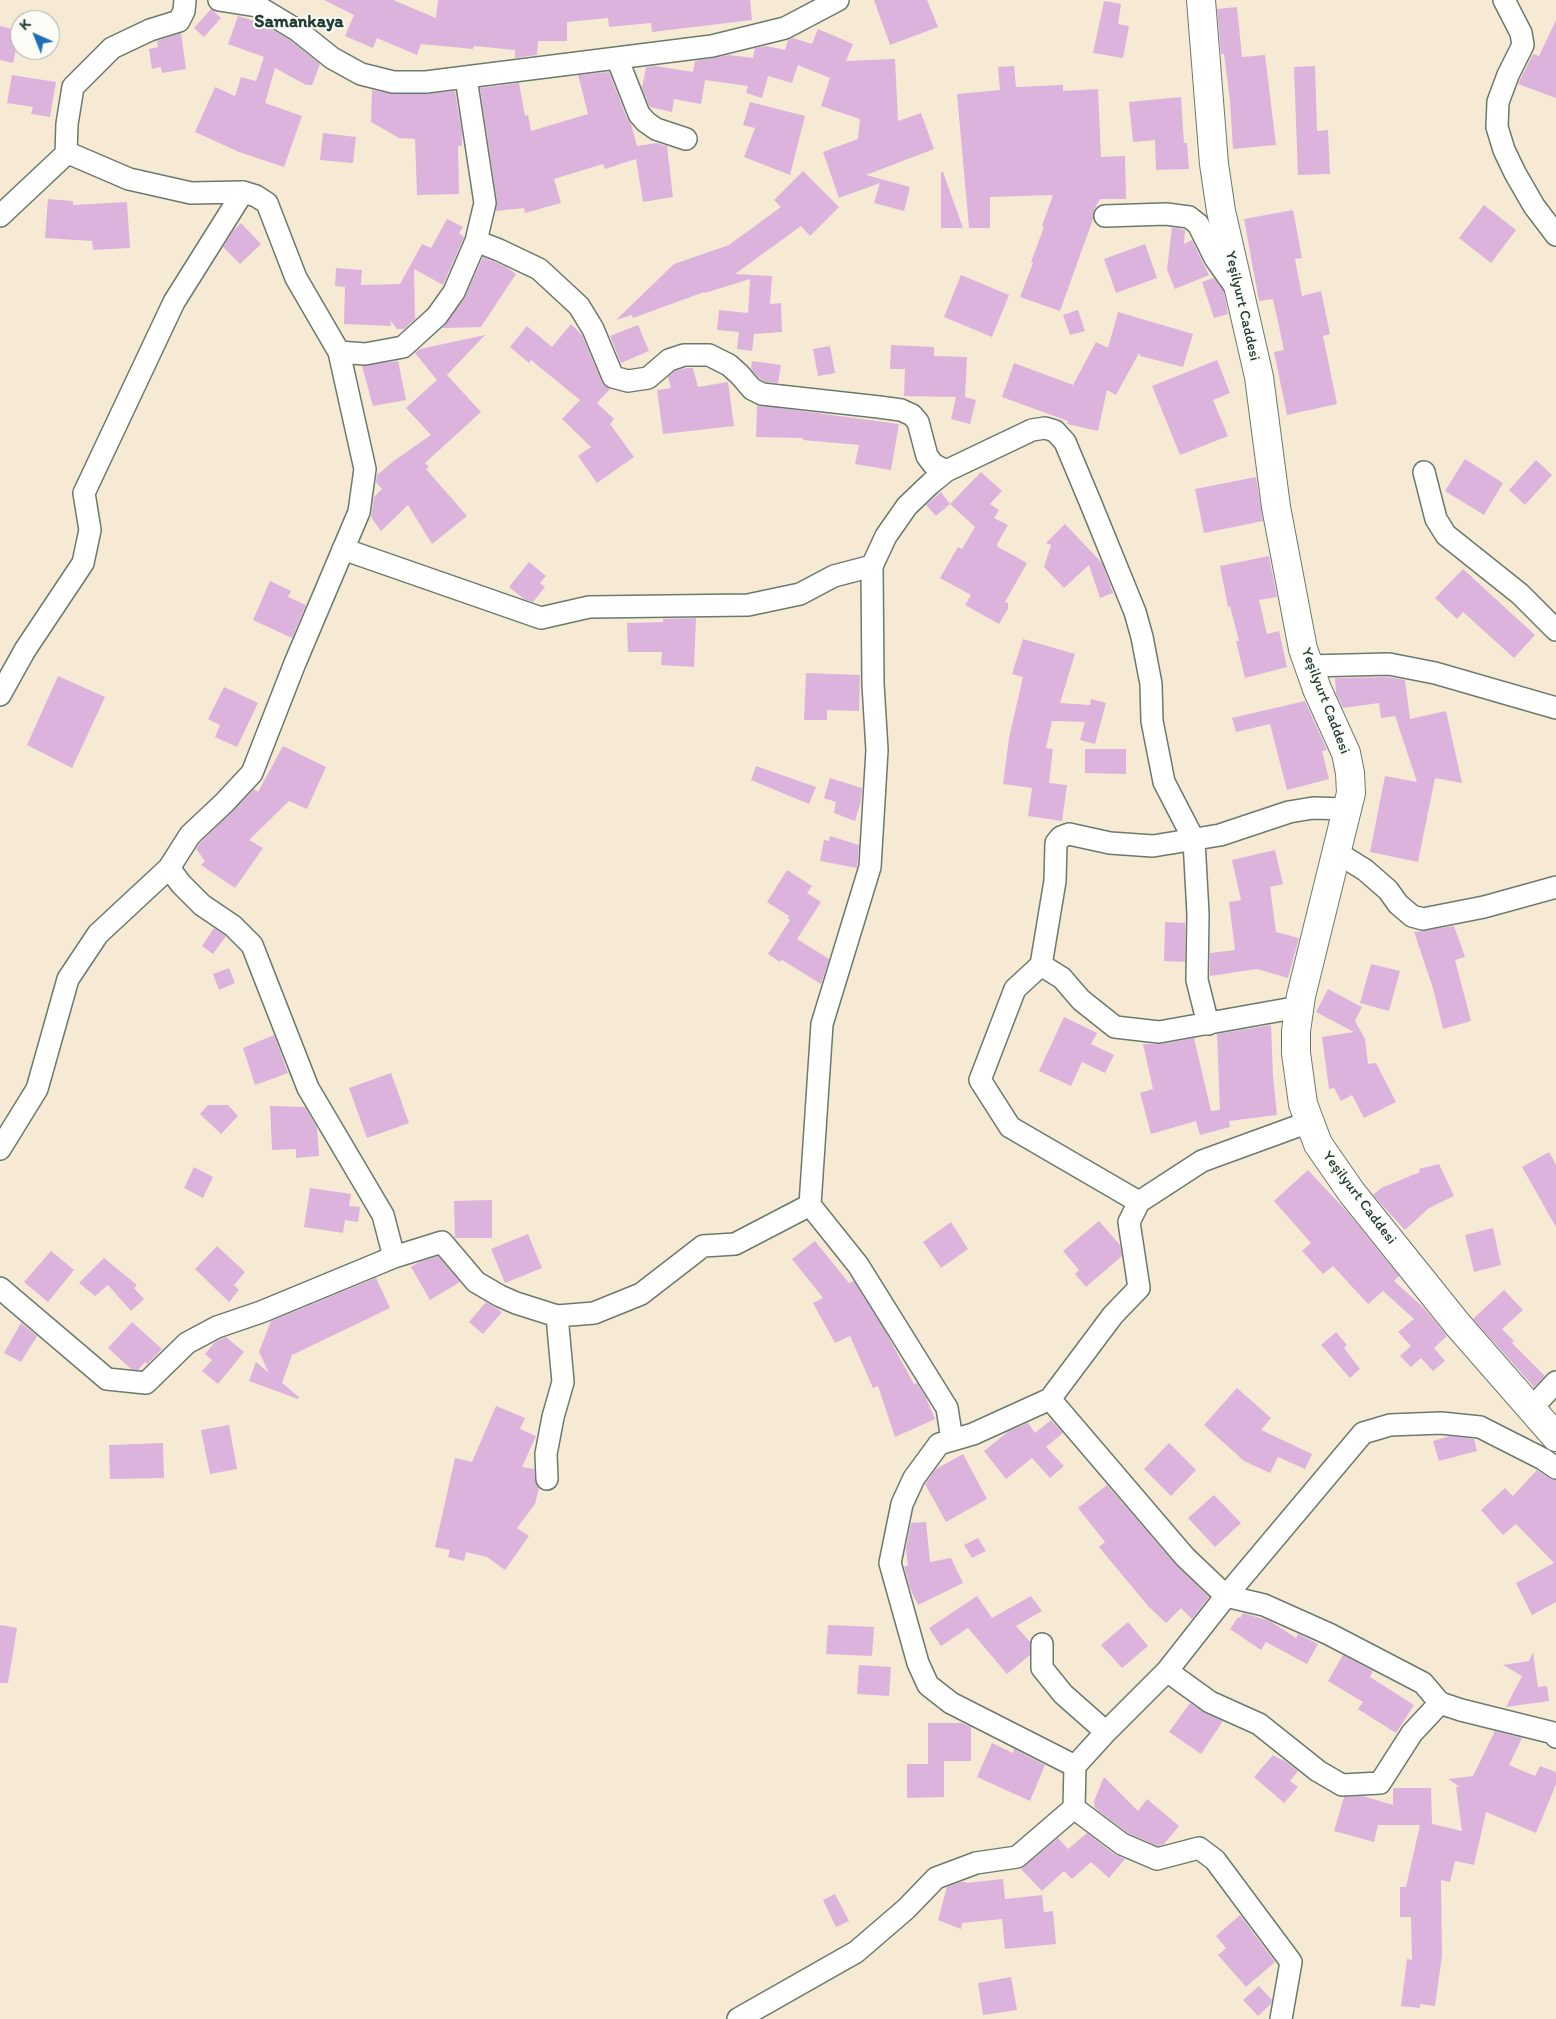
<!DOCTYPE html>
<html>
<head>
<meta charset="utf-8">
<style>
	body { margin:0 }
	#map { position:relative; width:1556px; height:2019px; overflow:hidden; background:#f6ead5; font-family:Itim,sans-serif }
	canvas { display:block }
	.north { position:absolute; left:10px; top:10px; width:50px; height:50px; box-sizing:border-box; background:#fdfcf7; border:1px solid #a4b0a9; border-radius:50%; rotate:316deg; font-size:14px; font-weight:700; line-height:20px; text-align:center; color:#1f3d34 }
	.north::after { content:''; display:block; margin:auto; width:18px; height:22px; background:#1f6fb2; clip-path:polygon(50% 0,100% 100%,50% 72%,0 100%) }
</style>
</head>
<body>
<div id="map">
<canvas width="1556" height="2019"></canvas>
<div class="north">K</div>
</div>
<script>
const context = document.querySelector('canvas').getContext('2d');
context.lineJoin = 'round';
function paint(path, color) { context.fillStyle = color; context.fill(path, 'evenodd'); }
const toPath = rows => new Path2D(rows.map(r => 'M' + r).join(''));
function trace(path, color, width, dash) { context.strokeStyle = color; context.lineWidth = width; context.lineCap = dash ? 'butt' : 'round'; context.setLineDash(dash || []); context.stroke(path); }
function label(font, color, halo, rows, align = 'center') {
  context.font = font + ' Itim,sans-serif'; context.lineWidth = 4; context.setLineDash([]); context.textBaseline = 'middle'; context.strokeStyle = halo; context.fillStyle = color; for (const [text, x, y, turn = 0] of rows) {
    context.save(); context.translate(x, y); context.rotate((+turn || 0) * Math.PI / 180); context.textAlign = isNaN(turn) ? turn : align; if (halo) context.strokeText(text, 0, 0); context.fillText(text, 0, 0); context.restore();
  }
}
const building = toPath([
	[324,0,393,0,436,18,438,0,750,0,752,20,652,32,651,23,609,27,608,18,567,22,567,41,538,41,537,55,515,58,515,50,474,46,473,49,421,44,417,55,377,38,373,48,345,36,354,15],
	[874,0,927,0,938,27,890,45],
	[1104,1,1121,4,1118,24,1129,26,1123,58,1093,53],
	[1237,7,1242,57,1265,55,1276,145,1233,149,1230,101,1224,54,1221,54,1217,9],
	[211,9,221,18,204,37,194,28],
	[238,16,261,23,290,40,320,64,312,85,306,85,275,68,265,103,302,116,284,167,239,152,195,132,215,87,235,96,241,77,256,81,264,57,228,44],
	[1556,20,1556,98,1518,84,1533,54,1539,56],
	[0,26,20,31,13,63,0,60],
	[818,29,853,44,846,61,895,59,898,121,921,113,934,149,866,175,910,187,904,211,874,203,880,183,839,198,823,152,858,139,860,119,821,106,830,78,798,65,792,83,768,76,762,98,746,93,748,86,705,80,701,104,674,99,672,112,650,107,642,88,646,67,656,66,693,72,695,61,729,55,753,58,755,48,766,46,785,50,788,40,793,38,812,44],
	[181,33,186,69,162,73,161,67,152,69,149,49,158,47,157,41],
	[1014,66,1016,87,1063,85,1063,91,1098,89,1101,157,1125,156,1126,199,1100,199,1094,210,1093,219,1060,311,1020,297,1033,263,1031,262,1044,227,1042,226,1053,195,990,197,990,228,969,228,957,94,1000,90,998,67],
	[1315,66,1317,131,1328,130,1330,174,1298,175,1294,67],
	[609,72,627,119,631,124,637,146,657,143,667,146,673,197,643,202,636,159,605,169,603,164,554,179,561,203,525,213,524,208,496,211,497,201,480,88,519,83,525,116,528,115,531,131,588,114,578,75],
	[12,75,56,82,50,117,31,114,33,107,7,103],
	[372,90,393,94,426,94,455,91,462,133,462,146,458,146,459,194,417,195,415,139,399,138,371,122],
	[1181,97,1184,143,1187,143,1189,169,1156,170,1155,140,1133,142,1129,102],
	[750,102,805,116,790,175,744,157,755,128,743,125],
	[323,133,356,137,353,163,320,160],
	[803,171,839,207,810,236,801,226,735,274,772,276,770,304,781,303,782,332,754,334,752,351,737,349,739,332,717,330,719,310,748,313,750,279,705,293,704,292,633,318,632,315,616,320,674,264,729,245,781,207,774,200],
	[941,172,943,172,963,228,941,228],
	[48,199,73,201,73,205,127,202,130,248,93,250,92,241,45,238],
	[1484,205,1516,230,1491,263,1459,238],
	[1293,210,1302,258,1295,259,1302,296,1321,291,1330,334,1323,336,1337,404,1287,415,1274,352,1284,350,1273,299,1259,301,1244,219],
	[447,219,463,227,459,233,464,237,443,285,414,269,415,319,404,329,397,329,390,320,391,326,344,324,345,287,335,286,336,268,362,270,361,285,400,284,422,244,431,248],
	[241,223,261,244,240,264,223,247,233,231],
	[1172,227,1185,230,1184,244,1192,240,1209,275,1175,289,1167,270],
	[1145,244,1157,278,1116,293,1104,259],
	[483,257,506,267,516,274,481,327,442,328,464,299],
	[961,275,1009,295,992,337,944,317],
	[1214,278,1224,292,1228,314,1214,318,1202,282],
	[1078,310,1085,331,1070,335,1063,315],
	[1118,312,1193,334,1183,367,1140,356,1139,353,1116,395,1107,390,1098,431,1067,424,1068,421,1002,397,1014,363,1073,385,1096,342,1108,348],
	[571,324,582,335,602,382,610,389,597,403,614,419,610,424,634,457,597,483,578,456,591,447,562,419,580,400,531,360,529,363,510,347,527,326,552,347],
	[638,325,649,351,621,363,610,336],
	[485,335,447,375,481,412,425,463,429,467,426,469,467,516,432,544,408,505,381,531,371,517,374,497,382,489,376,482,377,475,395,460,431,435,406,408,437,380,415,353,420,349],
	[891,345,934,347,934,356,967,357,965,397,976,400,970,424,951,419,956,397,904,396,905,369,890,369],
	[830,346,835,373,818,376,813,349],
	[1217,360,1230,393,1213,400,1228,436,1180,455,1152,386],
	[398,361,406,400,373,406,362,366],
	[752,361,781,365,778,383,766,382,760,379,751,369],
	[686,368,693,368,698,387,728,382,734,426,663,434,657,390,671,388,668,377,675,371],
	[757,405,899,424,891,470,855,464,859,445,803,440,803,438,756,437],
	[1465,459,1503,483,1484,515,1445,491],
	[1536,460,1552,475,1525,505,1509,490],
	[981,472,1002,491,990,504,999,510,994,518,1008,525,997,544,998,547,1027,563,1005,602,1008,603,1008,609,999,624,965,605,971,595,940,578,958,547,962,549,975,527,950,504],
	[1256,477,1263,521,1204,533,1195,489],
	[941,492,950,504,936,516,926,505],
	[1065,524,1102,563,1113,593,1100,598,1089,565,1064,588,1044,567,1051,545,1046,543],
	[1269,556,1277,597,1259,600,1267,634,1279,631,1287,667,1245,678,1236,641,1239,641,1230,606,1228,607,1220,566],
	[529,562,546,576,540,583,545,587,533,602,524,599,509,587],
	[1463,569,1535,635,1514,658,1463,612,1457,619,1435,598],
	[270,581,291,591,288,597,306,605,292,638,253,620],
	[696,618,694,667,661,665,662,652,628,652,627,623,663,622,663,619],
	[1023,639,1075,654,1060,703,1090,705,1091,699,1106,703,1095,744,1080,740,1085,722,1052,721,1046,748,1053,749,1049,783,1067,785,1062,821,1028,816,1032,788,1003,784,1009,738,1023,677,1012,674],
	[806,673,860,675,859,711,827,710,827,720,804,720],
	[58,676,105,697,72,768,27,745],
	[1388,677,1405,680,1410,719,1446,711,1462,783,1435,778,1418,862,1370,852,1385,776,1417,782,1395,716,1381,718,1379,703,1343,708,1336,693,1335,678],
	[224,687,258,703,237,747,215,737,220,725,208,719],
	[1305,701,1327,750,1322,751,1329,779,1287,790,1270,724,1236,732,1232,718],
	[283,746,326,767,307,809,289,801,249,840,263,848,235,888,201,865,205,861,196,849,200,843,254,789,258,792],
	[1085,749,1126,749,1126,774,1085,773],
	[756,766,816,787,809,804,751,780],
	[830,778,862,788,861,801,855,821,834,813,836,802,824,798],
	[830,836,859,845,857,868,820,861,824,840,829,841],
	[1275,850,1283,884,1270,887,1276,932,1299,938,1288,978,1257,969,1210,976,1210,953,1235,950,1229,902,1241,900,1232,860],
	[787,870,812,886,807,893,821,902,797,939,829,959,821,984,782,960,780,962,768,954,790,920,788,918,789,916,767,902],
	[1165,922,1185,923,1185,962,1164,961],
	[1454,926,1465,957,1455,960,1471,1021,1443,1029,1433,988,1414,932],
	[214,928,226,936,213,954,202,946],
	[1371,964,1400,971,1389,1011,1360,1003],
	[229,968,235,983,219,990,213,974],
	[1328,989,1362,1007,1355,1021,1365,1039,1368,1064,1376,1063,1396,1102,1364,1118,1352,1095,1341,1101,1334,1088,1329,1089,1322,1037,1354,1032,1316,1012],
	[1064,1017,1097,1033,1091,1044,1114,1055,1105,1073,1082,1062,1071,1086,1039,1071],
	[1271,1025,1273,1076,1277,1115,1229,1121,1230,1127,1200,1135,1196,1121,1151,1134,1140,1093,1153,1089,1143,1044,1161,1044,1194,1038,1211,1111,1220,1110,1217,1034],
	[274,1035,288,1073,255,1085,243,1048],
	[391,1073,409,1123,367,1138,349,1088],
	[208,1105,228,1105,238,1116,221,1134,200,1114],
	[270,1106,305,1107,317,1128,319,1156,296,1158,296,1149,272,1150],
	[1549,1152,1556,1165,1556,1227,1522,1167],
	[1439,1164,1454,1196,1429,1208,1405,1230,1373,1195,1381,1188,1420,1172,1419,1169],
	[194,1167,213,1177,203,1198,184,1188],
	[1308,1170,1349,1214,1399,1276,1394,1281,1424,1308,1447,1336,1434,1348,1445,1361,1433,1371,1421,1358,1411,1367,1400,1356,1411,1346,1398,1332,1414,1319,1383,1291,1368,1304,1333,1266,1323,1274,1302,1251,1311,1243,1274,1201],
	[310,1188,351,1194,349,1206,360,1207,358,1222,345,1220,343,1233,304,1227],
	[492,1200,492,1238,455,1238,454,1201],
	[1099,1221,1120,1245,1122,1256,1086,1287,1075,1274,1079,1270,1063,1251],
	[951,1222,968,1249,941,1268,923,1242],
	[1493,1228,1501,1265,1474,1272,1465,1235],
	[528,1234,542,1268,505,1283,491,1249],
	[815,1241,849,1283,854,1281,885,1331,914,1384,917,1383,926,1398,935,1419,895,1437,878,1386,873,1388,850,1336,835,1343,813,1303,823,1298,792,1259],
	[217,1246,245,1272,234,1285,239,1290,229,1302,195,1269],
	[51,1251,74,1270,48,1302,24,1282],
	[438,1256,460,1282,430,1300,411,1267,419,1262],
	[104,1258,137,1285,134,1288,144,1299,131,1311,108,1285,95,1296,79,1283],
	[376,1278,390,1308,292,1355,282,1383,299,1397,298,1399,249,1381,256,1362,269,1373,259,1352,271,1321],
	[1504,1290,1523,1310,1502,1329,1514,1341,1512,1343,1545,1376,1534,1387,1473,1319],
	[486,1302,502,1312,483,1334,469,1322],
	[132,1322,162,1349,147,1364,145,1362,138,1370,131,1369,108,1348],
	[21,1323,37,1336,21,1362,4,1353],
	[1336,1332,1347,1345,1344,1348,1360,1369,1350,1378,1321,1345],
	[226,1337,244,1352,218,1384,202,1371,212,1360,205,1354,215,1342],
	[1237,1388,1271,1418,1261,1430,1312,1454,1305,1469,1278,1457,1270,1473,1244,1461,1204,1425],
	[496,1406,525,1418,520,1429,536,1436,522,1467,534,1469,535,1480,539,1488,535,1504,517,1528,529,1536,505,1570,487,1557,466,1552,464,1561,448,1557,450,1550,435,1547,455,1458,472,1462],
	[1051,1420,1063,1433,1046,1447,1064,1466,1050,1478,1032,1458,1006,1479,984,1451,1009,1431,1028,1423,1035,1433],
	[229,1425,237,1469,210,1474,201,1430],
	[1450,1436,1474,1439,1477,1451,1439,1461,1433,1441],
	[163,1443,164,1478,110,1479,109,1445],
	[1169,1443,1196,1470,1171,1496,1144,1469],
	[963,1454,987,1499,946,1522,925,1484,936,1469],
	[1537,1470,1549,1478,1556,1480,1556,1602,1532,1615,1516,1583,1554,1563,1516,1524,1503,1535,1481,1510,1505,1488,1513,1496],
	[1107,1485,1176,1565,1209,1597,1192,1619,1181,1608,1166,1623,1148,1606,1099,1547,1105,1542,1078,1508],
	[1214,1495,1241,1523,1215,1547,1188,1518],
	[926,1522,930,1562,951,1558,963,1583,918,1605,910,1588,904,1566,908,1566,906,1549,911,1523],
	[978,1538,986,1551,972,1558,964,1545],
	[977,1596,992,1618,1031,1596,1042,1611,1016,1626,1030,1642,1030,1655,1007,1674,968,1628,941,1646,929,1628],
	[1243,1613,1270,1621,1296,1638,1298,1634,1318,1644,1307,1664,1266,1642,1261,1650,1230,1629,1238,1617,1240,1618],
	[1128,1622,1148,1646,1122,1668,1101,1645],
	[0,1625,17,1628,8,1683,0,1683],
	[828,1625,874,1627,872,1656,826,1654],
	[1533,1652,1538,1687,1547,1686,1549,1701,1506,1707,1522,1676,1503,1665,1529,1661],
	[1343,1655,1373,1671,1370,1677,1414,1705,1396,1733,1358,1709,1363,1702,1328,1681],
	[859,1665,891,1667,889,1696,857,1694],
	[1190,1703,1205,1713,1223,1721,1201,1754,1169,1732],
	[928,1723,962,1723,971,1727,971,1761,944,1761,944,1797,907,1798,907,1764,928,1764],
	[1495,1731,1522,1738,1509,1765,1535,1776,1540,1766,1556,1772,1556,1784,1536,1833,1486,1812,1474,1865,1455,1861,1450,1882,1441,1880,1442,1956,1435,2006,1420,2004,1420,2008,1401,2006,1407,1959,1412,1960,1411,1917,1400,1917,1400,1887,1406,1887,1420,1825,1378,1825,1374,1842,1334,1831,1344,1797,1363,1796,1393,1805,1393,1788,1431,1788,1432,1824,1462,1831,1456,1787,1460,1787,1448,1779,1473,1776],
	[992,1743,1013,1753,1014,1749,1045,1765,1030,1801,977,1777],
	[1273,1755,1282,1760,1282,1759,1298,1771,1290,1781,1298,1787,1284,1803,1254,1777],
	[1104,1777,1138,1811,1147,1799,1179,1826,1164,1844,1158,1846,1128,1833,1095,1808,1094,1801],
	[1087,1833,1114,1854,1125,1859,1109,1878,1091,1862,1072,1879,1064,1871,1042,1891,1021,1869,1058,1838,1068,1849],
	[1003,1879,1005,1899,1042,1895,1044,1912,1053,1911,1056,1944,1005,1949,1002,1919,962,1923,961,1929,938,1920,947,1887,961,1882,966,1882,966,1883],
	[835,1894,849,1921,836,1927,823,1900],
	[1240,1915,1275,1962,1246,1987,1218,1955,1226,1948,1216,1936],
	[1011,1977,1017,2010,983,2015,978,1983],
	[1259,1986,1272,2000,1271,2004,1258,2016,1243,2000]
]);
const minor = toPath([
	[219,0,257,6,297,30,332,58,361,74,393,82,426,82,712,46,785,28,838,0],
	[1504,0,1521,33,1523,45,1508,75,1498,102,1497,127,1504,150,1515,173,1534,206,1556,235],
	[617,58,639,114,646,122,656,129,686,139],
	[66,154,67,124,73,87,112,48,150,30,179,21,184,11,185,0],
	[0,216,66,154,73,155,129,179,191,193,243,192,256,196,267,203,296,278,339,352,365,469,359,512,295,663,252,773,224,803,190,835,169,868,181,884,202,905,233,926,252,945,308,1088,383,1215,394,1257],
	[1105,216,1166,214,1189,217,1198,224,1215,258,1236,288],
	[476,241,499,250,539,269,579,306,593,329,613,377,628,381,648,378,669,360,684,355,709,355,729,365,740,375,752,389,762,394,879,407,901,410,912,415,918,422,927,456,933,464,946,471,1032,430,1045,428,1055,431,1065,442,1091,504,1135,612,1142,637,1151,684,1152,721,1164,782,1194,840,1198,914,1197,980,1208,1024],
	[339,352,365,354,403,347,437,316,454,292,476,241,485,203,466,78],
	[1424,472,1436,519,1446,535,1520,594,1556,630],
	[343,549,541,618,589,607,748,605,800,594,834,576,872,566,886,536,907,506,930,484,946,471],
	[872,566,873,684,877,750,870,867,822,1024,810,1205,858,1265,947,1408,952,1440],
	[1309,666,1389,664,1435,673,1556,708],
	[0,695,25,650,83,563,90,530,84,493,174,302,243,192],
	[1336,852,1365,870,1388,890,1398,904,1412,916,1423,919,1484,907,1556,887],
	[1041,965,1062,978,1081,1000,1115,1027,1159,1032,1299,1007],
	[0,1149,37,1089,68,979,98,934,169,868],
	[1139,1202,1010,1127,980,1080,1015,989,1041,965,1055,881,1056,843,1061,837,1069,834,1110,843,1153,846,1220,835,1289,812,1313,808,1347,809],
	[0,1288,107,1379,146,1383,187,1343,217,1327,261,1312,394,1257,442,1242,476,1282,500,1296,516,1303,557,1316,563,1382,553,1417,546,1454,547,1479],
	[557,1316,594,1313,641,1294,703,1246,735,1244,810,1205],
	[1050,1399,1185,1557,1226,1596,1264,1605,1329,1634,1423,1683,1440,1703],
	[1531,1409,1556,1382],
	[1042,1644,1042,1668,1063,1694,1106,1732],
	[1167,1671,1210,1702,1259,1724,1318,1771,1342,1785,1380,1783,1412,1733,1440,1703,1461,1710,1554,1733,1556,1737],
	[1075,1766,951,1703,928,1685,918,1663,890,1563,902,1504,914,1478,939,1444,973,1434,1050,1399,1113,1315,1139,1288,1129,1222,1139,1202,1202,1161,1309,1122],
	[1074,1808,1122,1844,1157,1859,1199,1848,1215,1860,1291,1962,1281,2019],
	[738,2019,856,1952,906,1909,936,1878,976,1863,1017,1857,1074,1808,1075,1766,1106,1732,1167,1671,1226,1596,1363,1433,1390,1425,1441,1423,1480,1427,1543,1459,1556,1468]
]);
const secondary = toPath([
	[1201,0,1214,164,1221,211,1259,377,1276,507,1298,623,1303,649,1309,666,1317,689,1346,753,1350,773,1351,793,1301,996,1296,1031,1296,1053,1303,1104,1318,1144,1352,1193,1458,1325,1556,1437]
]);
const streetNames = [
	["Yeşilyurt Caddesi",1242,306,77],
	["Yeşilyurt Caddesi",1325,701,69],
	["Yeşilyurt Caddesi",1359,1198,53]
];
const quarterNames = [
	["Samankaya",299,22]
];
paint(building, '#dcb3dd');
trace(minor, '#6a7a6c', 24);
trace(secondary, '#6a7a6c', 30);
trace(minor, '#fff', 21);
trace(secondary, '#fff', 28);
label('15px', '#1f3d34', '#fdfcf7', streetNames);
label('bold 18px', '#1f3d34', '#fdfcf7', quarterNames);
</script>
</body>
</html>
